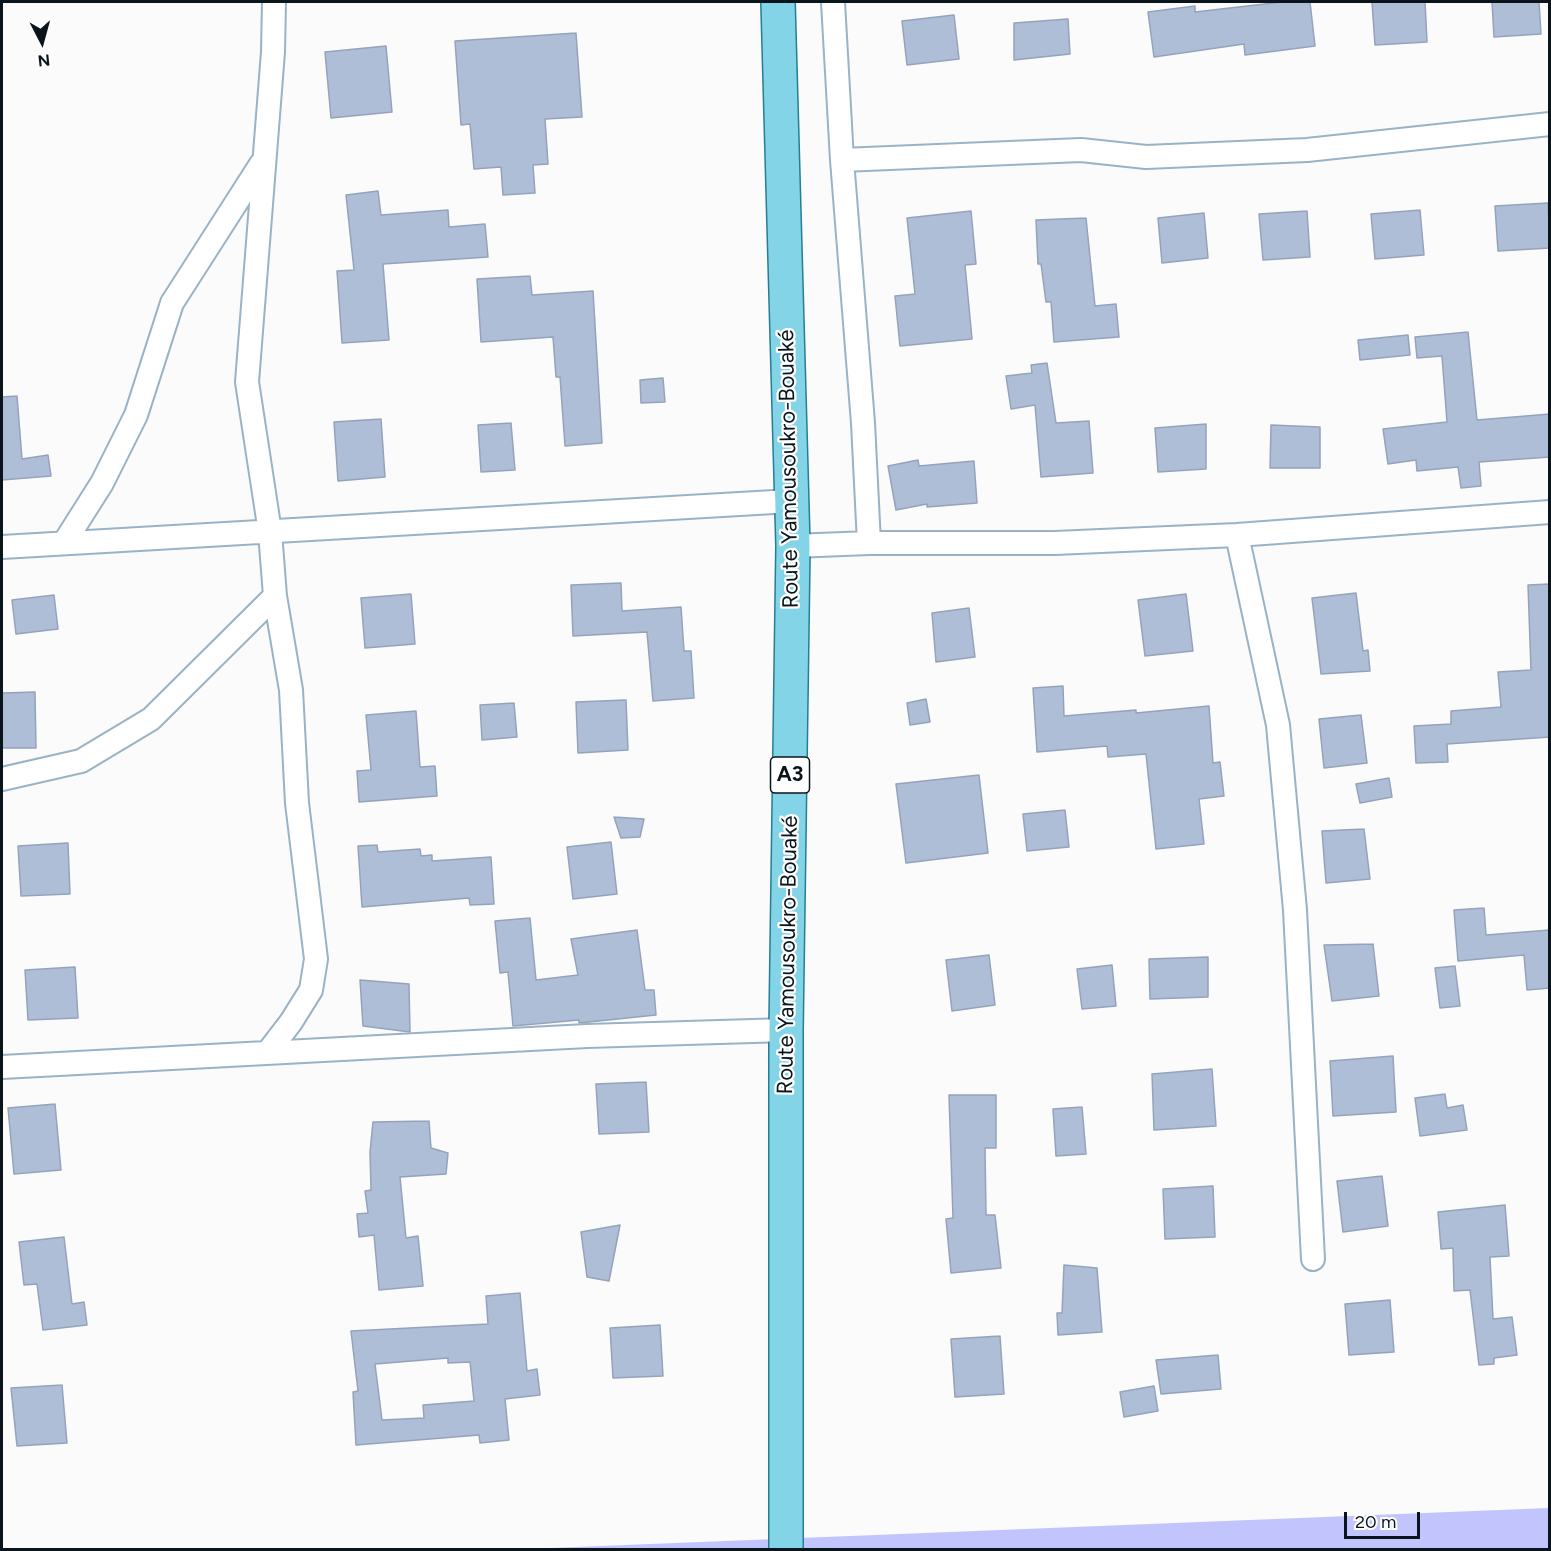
<!DOCTYPE html>
<html>
<head>
<meta charset="utf-8">
<style>
	body { margin:0 }
	#map { position:relative; width:1551px; height:1551px; overflow:hidden; background:#fbfbfb; font-family:Figtree,sans-serif }
	canvas { display:block }
	.frame { position:absolute; inset:0; border:3px solid #0a141b; pointer-events:none }
	.north { position:absolute; left:12px; top:12px; width:60px; height:60px; -webkit-text-stroke:4px #fff; paint-order:stroke; rotate:174deg; font-size:16px; font-weight:700; line-height:24px; text-align:center; color:#0a141b }
	.north::after { content:''; display:block; margin:auto; width:21px; height:27px; background:#0a141b; clip-path:polygon(50% 0,100% 100%,50% 72%,0 100%) }
	.scale { position:absolute; left:1344px; top:1512px; width:76px; height:27px; box-sizing:border-box; border:3px solid #0a141b; border-top:0; padding-left:8px; font-size:18px; line-height:21px; white-space:nowrap; color:#0a141b; -webkit-text-stroke:4px #fff; paint-order:stroke }
</style>
</head>
<body>
<div id="map">
<canvas width="1551" height="1551"></canvas>
<div class="frame"></div>
<div class="north">N</div>
<div class="scale">20 m</div>
</div>
<script>
const context = document.querySelector('canvas').getContext('2d');
context.lineJoin = 'round';
function paint(path, color) { context.fillStyle = color; context.fill(path, 'evenodd'); }
const toPath = rows => new Path2D(rows.map(r => 'M' + r).join(''));
function trace(path, color, width, dash) { context.strokeStyle = color; context.lineWidth = width; context.lineCap = dash ? 'butt' : 'round'; context.setLineDash(dash || []); context.stroke(path); }
function label(font, color, halo, rows, align = 'center') {
  context.font = font + ' Figtree,sans-serif'; context.lineWidth = 4.5; context.setLineDash([]); context.textBaseline = 'middle'; context.strokeStyle = halo; context.fillStyle = color; for (const [text, x, y, turn = 0] of rows) {
    context.save(); context.translate(x, y); context.rotate((+turn || 0) * Math.PI / 180); context.textAlign = isNaN(turn) ? turn : align; if (halo) context.strokeText(text, 0, 0); context.fillText(text, 0, 0); context.restore();
  }
}
const green = toPath([
	[1549,1508,1549,1550,501,1550]
]);
const building = toPath([
	[1282,2,1310,2,1315,46,1245,55,1244,44,1154,57,1148,12,1195,6,1195,12,1282,2],
	[1372,2,1425,2,1427,42,1375,45,1372,2],
	[1492,2,1539,2,1541,34,1494,37,1492,2],
	[954,15,959,59,907,65,902,21,954,15],
	[1068,19,1070,54,1014,60,1014,23,1068,19],
	[576,33,582,117,545,119,548,164,533,165,535,193,503,195,501,167,474,169,470,124,461,125,455,41,576,33],
	[386,46,392,112,331,118,325,52,386,46],
	[378,191,381,215,448,210,449,227,485,224,488,257,383,264,389,340,342,343,337,271,354,270,346,195,378,191],
	[1548,203,1550,248,1498,251,1495,206,1548,203],
	[1420,210,1424,255,1375,259,1371,214,1420,210],
	[971,211,976,264,965,265,972,339,900,346,895,296,915,294,907,218,971,211],
	[1307,211,1310,257,1263,260,1259,214,1307,211],
	[1204,213,1208,258,1162,263,1158,218,1204,213],
	[1086,218,1095,306,1116,304,1119,337,1054,342,1051,302,1046,302,1041,264,1038,264,1036,220,1086,218],
	[530,276,532,295,593,291,602,443,565,446,560,377,556,377,553,337,481,342,477,279,530,276],
	[1468,332,1477,420,1550,414,1550,457,1479,462,1481,486,1461,488,1458,467,1417,471,1416,460,1388,464,1383,429,1447,422,1442,356,1417,358,1415,337,1468,332],
	[1408,335,1410,355,1360,360,1358,340,1408,335],
	[1047,363,1056,423,1089,421,1093,473,1041,477,1035,405,1011,409,1006,376,1032,373,1031,365,1047,363],
	[663,378,665,402,641,403,640,380,663,378],
	[17,396,22,459,48,455,51,476,2,480,2,397,17,396],
	[381,419,385,477,338,481,334,422,381,419],
	[511,423,515,470,481,472,478,425,511,423],
	[1206,424,1206,469,1158,472,1155,428,1206,424],
	[1271,425,1320,427,1320,468,1270,468,1271,425],
	[918,460,919,466,974,461,977,503,927,507,927,504,896,510,888,466,918,460],
	[621,583,622,611,681,607,684,651,691,651,694,698,653,701,647,632,573,636,571,585,621,583],
	[1550,584,1550,737,1447,744,1448,762,1416,763,1414,726,1451,724,1451,711,1501,707,1498,672,1531,670,1528,585,1550,584],
	[1356,593,1363,651,1368,650,1370,671,1321,674,1312,598,1356,593],
	[411,594,415,644,365,648,361,598,411,594],
	[1186,594,1193,651,1145,656,1138,600,1186,594],
	[54,595,58,629,16,634,12,600,54,595],
	[969,608,975,657,936,662,932,613,969,608],
	[1063,686,1064,716,1136,710,1136,713,1209,706,1213,763,1220,762,1224,796,1199,799,1204,844,1156,849,1146,754,1108,757,1107,746,1037,752,1033,688,1063,686],
	[35,692,36,748,2,748,2,693,35,692],
	[926,699,930,722,910,725,907,703,926,699],
	[626,700,628,750,578,753,576,702,626,700],
	[514,703,517,737,482,740,480,705,514,703],
	[416,711,420,767,435,766,437,796,359,802,357,771,371,770,366,715,416,711],
	[1361,715,1367,763,1324,768,1319,719,1361,715],
	[979,775,988,853,906,863,896,784,979,775],
	[1389,778,1392,797,1360,803,1356,784,1389,778],
	[1065,810,1069,847,1027,851,1023,814,1065,810],
	[614,817,644,819,640,837,621,838,614,817],
	[1364,829,1370,879,1326,883,1322,831,1364,829],
	[611,842,617,894,573,899,567,847,611,842],
	[68,843,70,894,21,896,18,846,68,843],
	[377,845,378,852,420,849,421,856,432,855,432,861,491,857,494,904,470,905,469,898,362,907,358,846,377,845],
	[1484,908,1486,935,1550,930,1550,988,1527,990,1524,955,1458,961,1454,910,1484,908],
	[530,918,536,980,578,975,571,939,637,930,645,990,654,990,656,1015,589,1022,579,1023,579,1020,513,1026,508,972,500,973,495,921,530,918],
	[1373,944,1379,996,1332,1001,1324,945,1373,944],
	[989,955,995,1005,952,1011,946,960,989,955],
	[1208,957,1208,997,1150,999,1149,959,1208,957],
	[1112,965,1116,1006,1082,1009,1077,969,1112,965],
	[1455,966,1460,1006,1440,1008,1435,968,1455,966],
	[75,967,78,1018,28,1020,25,970,75,967],
	[360,980,409,984,410,1032,363,1026,360,980],
	[1393,1056,1396,1112,1333,1116,1330,1061,1393,1056],
	[1212,1069,1216,1126,1154,1130,1152,1074,1212,1069],
	[646,1082,649,1132,599,1134,596,1084,646,1082],
	[1445,1094,1447,1108,1463,1105,1467,1130,1420,1136,1415,1098,1445,1094],
	[949,1095,996,1095,996,1148,985,1148,986,1215,995,1215,1001,1268,951,1273,946,1219,953,1218,949,1095],
	[55,1104,61,1170,14,1174,8,1108,55,1104],
	[1082,1107,1086,1154,1056,1156,1053,1109,1082,1107],
	[429,1121,431,1148,448,1153,446,1174,400,1177,406,1238,418,1236,423,1286,379,1290,374,1235,359,1237,357,1214,368,1213,365,1191,371,1190,370,1152,373,1122,429,1121],
	[1382,1176,1388,1226,1343,1232,1337,1181,1382,1176],
	[1213,1186,1215,1237,1165,1239,1163,1189,1213,1186],
	[1505,1205,1509,1256,1490,1257,1493,1319,1512,1317,1517,1355,1494,1358,1494,1364,1479,1365,1470,1290,1454,1291,1453,1248,1441,1249,1438,1212,1505,1205],
	[620,1225,609,1281,587,1277,581,1232,620,1225],
	[64,1237,72,1304,84,1302,87,1325,43,1330,37,1284,24,1285,19,1242,64,1237],
	[1064,1265,1097,1268,1102,1332,1058,1335,1057,1313,1062,1313,1064,1265],
	[520,1293,527,1371,537,1369,540,1395,505,1399,509,1440,480,1443,479,1435,356,1445,353,1392,358,1391,351,1331,488,1324,486,1296,520,1293],
	[448,1358,448,1363,470,1362,474,1401,423,1405,424,1418,382,1420,375,1364,448,1358],
	[1390,1300,1394,1352,1349,1355,1345,1304,1390,1300],
	[660,1325,663,1376,613,1378,610,1328,660,1325],
	[1000,1336,1004,1394,955,1397,951,1339,1000,1336],
	[1218,1355,1221,1389,1161,1394,1156,1360,1218,1355],
	[62,1385,67,1443,17,1446,11,1388,62,1385],
	[1154,1386,1158,1411,1124,1417,1120,1392,1154,1386]
]);
const minor = toPath([
	[833,2,842,160,863,423,869,543],
	[842,160,1081,150,1146,157,1307,150,1550,124],
	[1237,535,1278,725,1295,910,1313,1259],
	[64,543,102,483,136,415,172,303,261,164],
	[793,546,869,543,1055,543,1237,535,1550,512],
	[2,547,791,501],
	[2,779,81,761,151,719,275,596],
	[268,1052,291,1022,311,990,316,959,297,803,291,690,275,596,270,532,247,382,273,52,274,2],
	[2,1067,587,1036,786,1030]
]);
const primary = toPath([
	[778,2,793,546,786,1030,786,1550]
]);
const shields = [
	[790,775,39]
];
const shieldNames = [
	["A3",790,775]
];
const streetNames = [
	["Route Yamousoukro-Bouaké",789,469,-91],
	["Route Yamousoukro-Bouaké",788,955,-89]
];
paint(green, '#c2c4fd');
paint(building, '#afbed7');
trace(building, '#94a3bc', 1.5);
trace(minor, '#99b3c6', 26);
trace(primary, '#247e95', 36);
trace(minor, '#fff', 22);
trace(primary, '#84d4e7', 33);
for (const [x, y, w] of shields) { const box = new Path2D(); box.roundRect(x - w / 2, y - 18, w, 36, 4.5); context.fillStyle = '#fff'; context.fill(box); trace(box, '#0a141b', 1.5); }
label('bold 21px', '#0a141b', null, shieldNames);
label('22px', '#0a141b', '#fff', streetNames);
</script>
</body>
</html>
